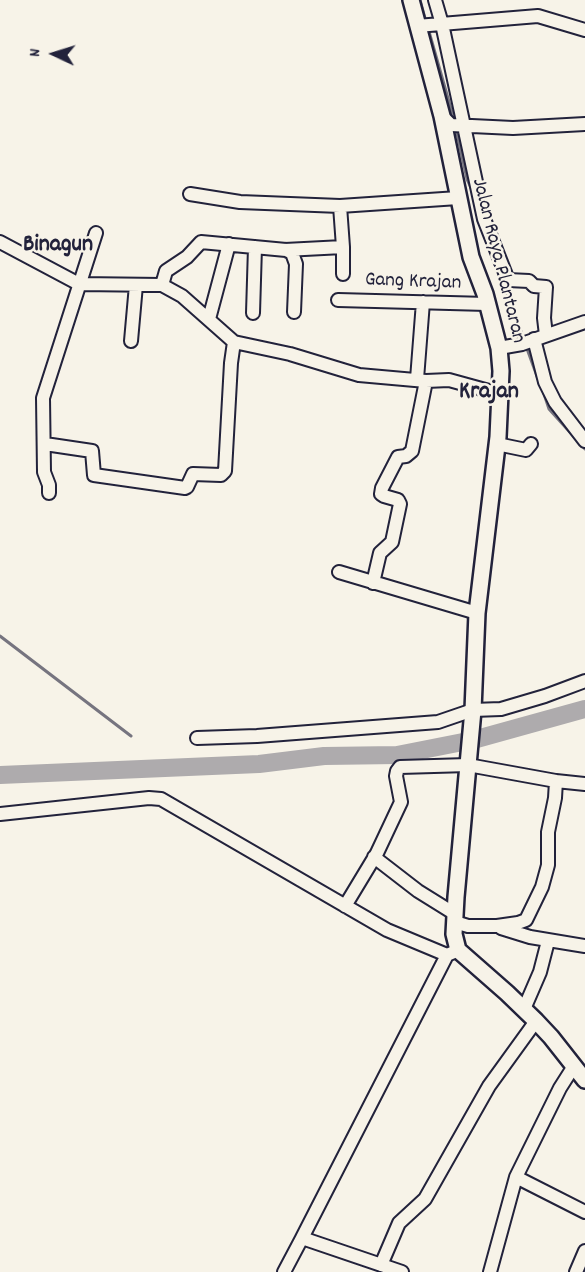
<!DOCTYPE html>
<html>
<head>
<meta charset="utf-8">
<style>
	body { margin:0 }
	#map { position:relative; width:585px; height:1272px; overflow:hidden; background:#f7f3e8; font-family:Dekko,sans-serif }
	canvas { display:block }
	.north { position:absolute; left:24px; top:24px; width:60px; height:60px; -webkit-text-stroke:4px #f7f3e8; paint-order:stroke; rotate:274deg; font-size:16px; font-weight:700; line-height:24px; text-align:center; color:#22223b }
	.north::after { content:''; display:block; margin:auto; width:21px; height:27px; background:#22223b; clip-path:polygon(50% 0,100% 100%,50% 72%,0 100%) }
</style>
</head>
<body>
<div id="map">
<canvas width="585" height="1272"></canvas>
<div class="north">N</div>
</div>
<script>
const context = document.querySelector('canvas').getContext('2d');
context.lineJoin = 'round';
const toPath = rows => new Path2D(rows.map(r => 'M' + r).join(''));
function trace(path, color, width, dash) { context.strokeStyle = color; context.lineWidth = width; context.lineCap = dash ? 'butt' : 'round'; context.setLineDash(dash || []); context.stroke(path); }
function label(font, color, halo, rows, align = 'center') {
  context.font = font + ' Dekko,sans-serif'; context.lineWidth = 5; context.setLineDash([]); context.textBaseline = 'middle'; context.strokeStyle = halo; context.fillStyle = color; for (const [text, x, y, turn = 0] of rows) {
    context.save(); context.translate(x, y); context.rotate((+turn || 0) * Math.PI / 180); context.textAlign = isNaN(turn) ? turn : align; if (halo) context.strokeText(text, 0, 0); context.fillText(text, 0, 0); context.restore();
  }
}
const stream = toPath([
	[420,0,426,22],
	[428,28,455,123],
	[456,129,467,179,473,192],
	[494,262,524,339],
	[526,346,538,379],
	[542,388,549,409,585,449],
	[0,636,131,736]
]);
const river = toPath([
	[0,775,259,764,324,756,397,755,473,740,585,709]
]);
const minor = toPath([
	[435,0,442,24,484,219,508,280,529,281,534,286,546,287,544,318,546,335],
	[417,26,538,16,585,30],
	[442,116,451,125,513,128,585,124],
	[190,194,240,202,340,206],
	[0,242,79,284,162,285,182,296,234,342,290,354,359,375,426,381,449,380,500,394],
	[343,247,340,206,458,198],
	[285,250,343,247,343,274],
	[162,285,166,271,187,257,201,242,286,250,292,253,296,264,294,312],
	[338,300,487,304],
	[253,313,255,247],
	[209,319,229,244],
	[534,339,545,382,555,402,585,441],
	[131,341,136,285],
	[499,348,522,344,585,322],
	[417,379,423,302],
	[45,444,92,451,94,475,185,488,187,487,193,474,221,475,225,471,231,363,234,342],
	[497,444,526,450,531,444],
	[49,493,49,485,44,472,43,398,96,233],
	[339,572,477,613],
	[373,583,380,553,392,542,400,504,398,500,384,496,381,494,382,488,398,457,406,456,412,451,426,381],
	[197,738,257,736,438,722,473,710,501,709,545,696,585,681],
	[0,814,149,798,161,799,387,930,447,955],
	[374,857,418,891,455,914],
	[345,906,377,853,401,802,396,776,397,771,400,767,468,765,556,781],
	[455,922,468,926,497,926,518,923,526,920,542,887,548,865,548,832,555,798,556,781,585,784],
	[501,928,530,937,585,946],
	[524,1009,540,972,548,941],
	[516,1177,585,1212],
	[381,1265,399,1223,425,1199,489,1086,536,1021],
	[284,1272,302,1238],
	[402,1272,302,1238,447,955,454,952],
	[490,1272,516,1177,560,1088,574,1066],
	[576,1272,585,1251]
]);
const major = toPath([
	[411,0,442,116,471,257,485,294,499,348,501,371,498,437,477,613,473,710,456,897,454,934,458,950,507,993,536,1021,551,1037,585,1080]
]);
const streetNames = [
	["Jalan Raya Plantaran",497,261,76],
	["Gang Krajan",413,283,2]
];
const quarterNames = [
	["Binagun",58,247],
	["Krajan",489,394]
];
trace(stream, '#76747f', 3);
trace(river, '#aeabad', 18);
trace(minor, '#22223b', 16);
trace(major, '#22223b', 20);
trace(minor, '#f7f3e8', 12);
trace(major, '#f7f3e8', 15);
label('21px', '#22223b', '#f7f3e8', streetNames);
label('bold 24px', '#22223b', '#f7f3e8', quarterNames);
</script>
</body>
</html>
